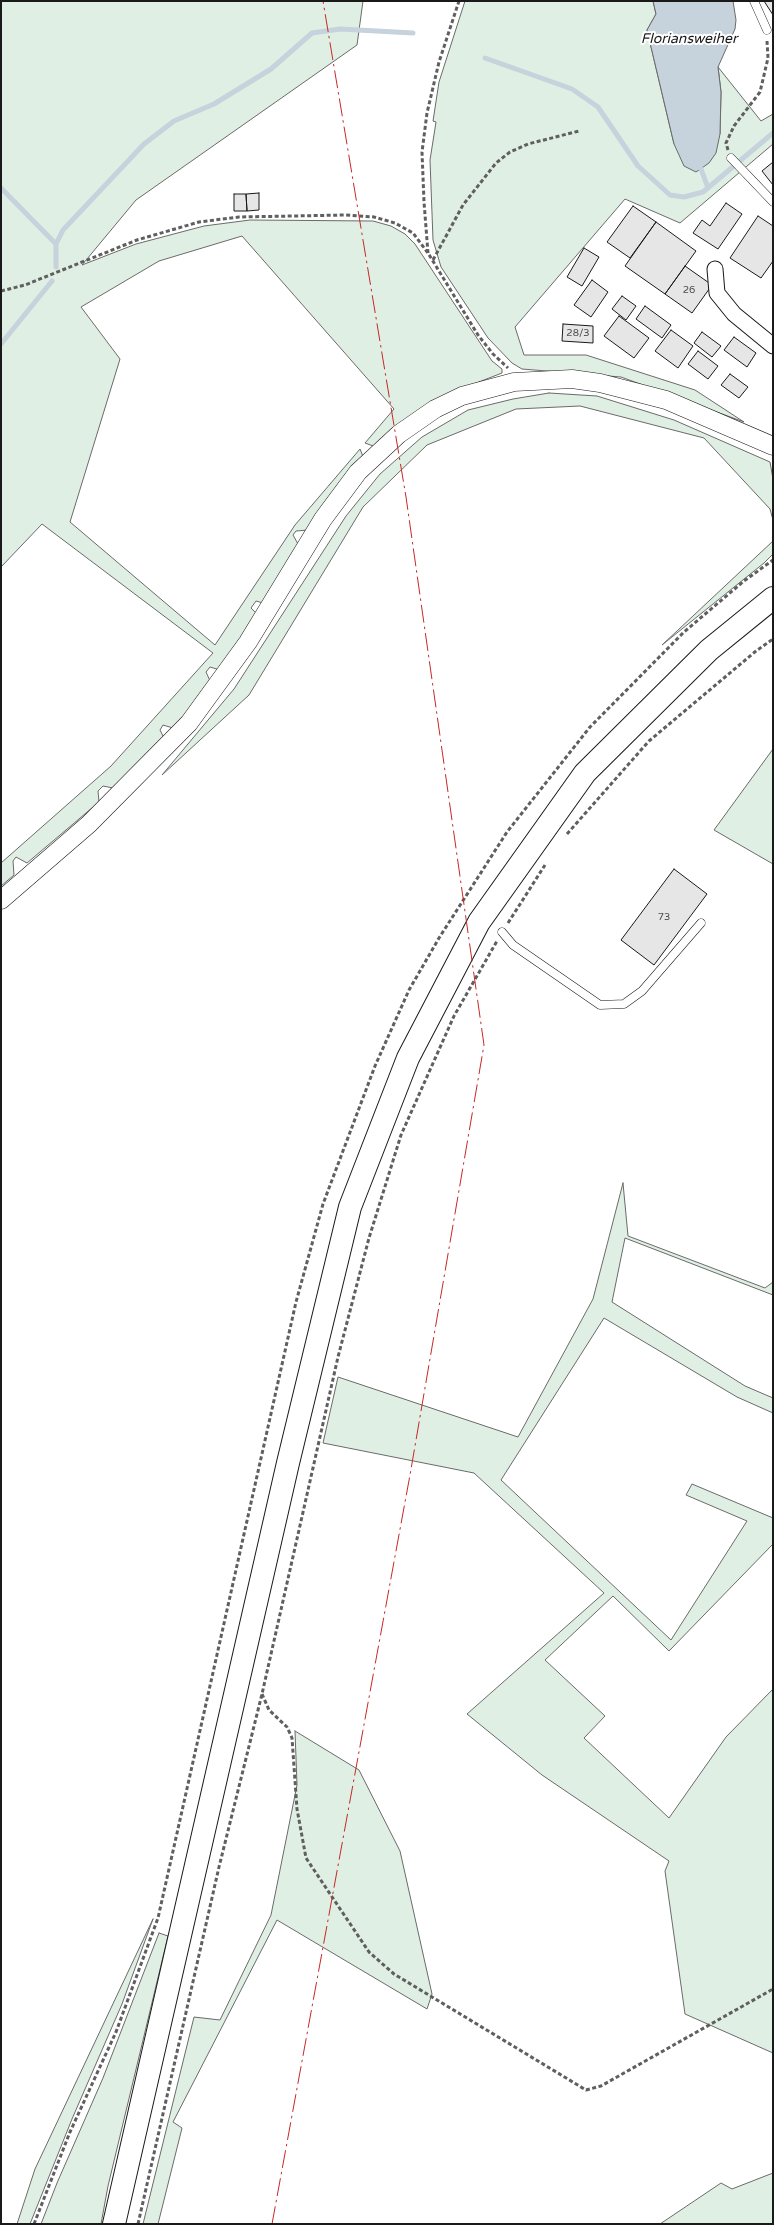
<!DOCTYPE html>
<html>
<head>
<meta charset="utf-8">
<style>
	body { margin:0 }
	#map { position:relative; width:774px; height:2225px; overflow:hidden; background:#fff; font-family:"Varela Round",sans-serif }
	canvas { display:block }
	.frame { position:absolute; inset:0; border:2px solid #1a1a1a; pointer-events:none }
</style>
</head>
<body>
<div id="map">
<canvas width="774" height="2225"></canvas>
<div class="frame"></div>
</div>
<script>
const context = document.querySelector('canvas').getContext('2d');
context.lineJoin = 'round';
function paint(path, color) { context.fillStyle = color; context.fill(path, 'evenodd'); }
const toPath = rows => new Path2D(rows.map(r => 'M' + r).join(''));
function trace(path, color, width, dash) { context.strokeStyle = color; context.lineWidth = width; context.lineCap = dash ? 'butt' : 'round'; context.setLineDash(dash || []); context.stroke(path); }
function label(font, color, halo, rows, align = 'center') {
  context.font = font + ' "Varela Round",sans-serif'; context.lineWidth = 4; context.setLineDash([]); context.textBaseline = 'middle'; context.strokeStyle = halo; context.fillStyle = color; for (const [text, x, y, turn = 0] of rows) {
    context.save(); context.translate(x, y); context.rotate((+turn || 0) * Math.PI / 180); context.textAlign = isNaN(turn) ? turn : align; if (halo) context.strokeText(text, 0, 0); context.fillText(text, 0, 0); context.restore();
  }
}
const green = toPath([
	[1,1,363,1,357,45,136,200,82,265,136,244,204,226,250,220,373,221,391,226,405,234,415,244,492,361,502,369,502,373,453,392,376,447,365,443,394,409,242,236,159,261,81,307,120,359,70,522,215,645,295,525,360,449,364,459,308,530,296,531,293,535,298,544,263,603,256,601,251,608,256,613,220,670,210,667,206,672,211,683,173,728,163,725,160,730,164,738,113,788,103,786,98,791,99,802,27,863,16,857,13,861,14,875,1,886,1,863,111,766,213,653,42,524,1,567,1,1],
	[465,1,653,1,656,14,647,30,674,144,720,134,721,92,718,67,761,121,773,114,773,144,680,223,625,199,515,327,524,355,586,355,695,390,744,422,621,377,522,369,512,363,488,338,441,267,433,240,430,160,436,122,433,121,439,82,465,1],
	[549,393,597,396,674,420,770,462,773,479,773,520,770,509,704,438,580,406,516,409,427,445,363,507,249,695,162,775,234,689,346,516,380,474,422,437,468,410,513,399,549,393],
	[773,541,773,554,764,563,662,645,773,541],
	[773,749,773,864,714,830,773,749],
	[623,1183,628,1236,765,1288,773,1282,773,1295,625,1238,612,1302,745,1386,773,1398,773,1413,737,1397,604,1318,501,1480,671,1640,747,1521,686,1495,692,1484,773,1518,773,1544,669,1651,613,1596,545,1660,605,1716,584,1738,669,1818,726,1737,773,1689,773,2053,685,2014,665,1871,669,1861,542,1775,467,1714,604,1593,474,1473,323,1443,338,1377,518,1437,593,1299,623,1183],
	[295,1731,359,1770,400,1851,432,1994,427,2009,277,1920,173,2122,182,2128,158,2224,143,2224,194,2017,220,2020,271,1915,297,1785,295,1731],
	[153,1919,122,2004,72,2119,30,2224,17,2224,35,2169,153,1919],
	[159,1933,168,1936,108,2186,101,2224,41,2224,57,2183,103,2078,159,1933],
	[773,2173,773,2224,660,2224,721,2183,732,2189,773,2173]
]);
const water = toPath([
	[653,1,733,1,736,20,735,29,718,67,721,92,720,134,716,153,709,163,696,172,684,166,674,144,647,30,656,14,653,1]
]);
const stream = toPath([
	[485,58,572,89,598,107,638,166,670,195,684,197,703,192,773,133],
	[701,169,708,188],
	[1,188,56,244],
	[56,267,56,244,63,230,144,144,174,121,214,104,271,69,312,33,340,29,413,33],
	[1,344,52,281]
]);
const building = toPath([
	[764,1,773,1,773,15,764,1],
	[773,162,773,185,762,171,773,162],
	[259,193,259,210,247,211,246,194,259,193],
	[234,194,246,194,247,211,234,211,234,194],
	[726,203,742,214,718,249,693,233,702,220,710,226,726,203],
	[633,206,656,222,630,258,607,242,633,206],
	[758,216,773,226,773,261,761,278,730,258,758,216],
	[656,222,696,251,665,294,625,266,656,222],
	[584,248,599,257,582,286,567,277,584,248],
	[685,266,712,285,692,313,665,294,685,266],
	[592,280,608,292,591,317,574,305,592,280],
	[622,296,636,306,626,320,612,309,622,296],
	[645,306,671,325,662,338,636,319,645,306],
	[619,316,649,338,634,358,604,336,619,316],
	[563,324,593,326,593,343,562,341,563,324],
	[671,330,693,346,678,368,655,351,671,330],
	[702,332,721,346,712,357,694,343,702,332],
	[734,337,756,353,747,367,724,350,734,337],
	[698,351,718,366,708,379,688,364,698,351],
	[730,374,748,387,739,398,721,385,730,374],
	[674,869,707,894,654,965,621,940,674,869]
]);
const path = toPath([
	[728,150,726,143,734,126,760,92,768,58,767,41],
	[428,253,424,202,422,152,427,113,439,62,459,1],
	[433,260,463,205,496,163,510,152,528,144,579,131],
	[1,291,25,285,137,240,199,222,239,217,346,215,374,217,395,223,413,233,428,253,478,335,493,354,508,368],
	[567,834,649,741,756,651,773,639],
	[508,923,545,865],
	[262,1694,269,1710,287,1727,292,1738,297,1809,306,1858,369,1952,394,1974,586,2090,601,2086,773,1989],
	[34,2224,70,2132,116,2032,158,1918,296,1302,323,1204,375,1066,409,990,439,938,507,832,590,727,684,632,744,581,773,560],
	[138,2224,219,1867,262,1694,338,1357,369,1238,401,1135,454,1016,497,941]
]);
const service = toPath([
	[754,1,767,30],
	[731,158,773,202],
	[502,932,513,945,600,1005,624,1004,642,991,701,923]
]);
const minor = toPath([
	[715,269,717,293,734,314,773,346]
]);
const tertiary = toPath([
	[1,900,89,824,189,723,248,642,323,519,358,472,399,434,435,409,462,396,514,382,572,379,600,383,666,400,773,446]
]);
const primary = toPath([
	[114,2224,288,1463,350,1207,408,1058,479,922,585,773,709,650,773,598]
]);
const power = toPath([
	[272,2224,410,1475,484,1045,406,497,323,1]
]);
const numberNames = [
	["26",689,290],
	["28/3",578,333],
	["73",664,917]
];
const waterNames = [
	["Floriansweiher",689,39]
];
paint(green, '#e0efe3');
trace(green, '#6a6a6a', 1);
paint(water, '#c6d2dc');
trace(water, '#6a6a6a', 1);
trace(stream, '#c6d2dc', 5);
paint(building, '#e6e6e6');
trace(building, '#1a1a1a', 1);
trace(service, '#1a1a1a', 9);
trace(minor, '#1a1a1a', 17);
trace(tertiary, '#1a1a1a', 19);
trace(primary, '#1a1a1a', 24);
trace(path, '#5f5f5f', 3, [4, 2.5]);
trace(service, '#fff', 8);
trace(minor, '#fff', 15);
trace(tertiary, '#fff', 18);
trace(primary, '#fff', 22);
trace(power, '#c62828', 1, [18, 4, 2.5, 4]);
label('10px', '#4d4d4d', null, numberNames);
label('italic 14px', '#1a1a1a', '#fff', waterNames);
</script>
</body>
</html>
